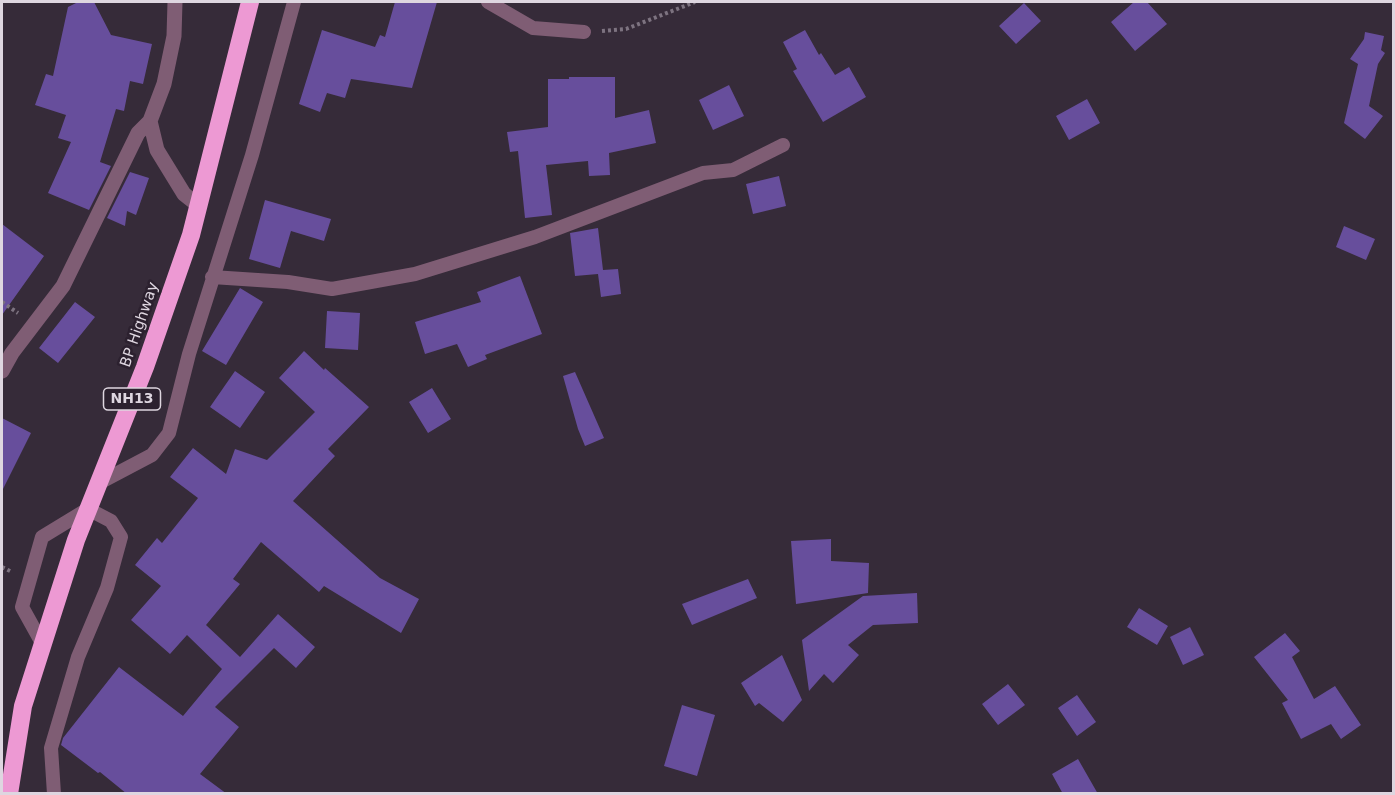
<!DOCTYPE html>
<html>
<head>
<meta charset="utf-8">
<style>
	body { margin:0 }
	#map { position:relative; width:1395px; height:795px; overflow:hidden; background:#362b39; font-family:"DejaVu Sans",sans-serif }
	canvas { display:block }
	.frame { position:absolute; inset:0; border:3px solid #ded6e0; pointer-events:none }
</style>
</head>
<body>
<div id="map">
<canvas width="1395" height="795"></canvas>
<div class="frame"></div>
</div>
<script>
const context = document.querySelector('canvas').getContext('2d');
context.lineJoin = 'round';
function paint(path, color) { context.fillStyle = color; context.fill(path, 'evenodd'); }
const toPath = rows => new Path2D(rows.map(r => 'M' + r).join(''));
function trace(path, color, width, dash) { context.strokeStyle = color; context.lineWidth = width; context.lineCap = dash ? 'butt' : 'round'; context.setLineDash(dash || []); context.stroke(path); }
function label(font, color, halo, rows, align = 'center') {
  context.font = font + ' "DejaVu Sans",sans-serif'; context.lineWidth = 5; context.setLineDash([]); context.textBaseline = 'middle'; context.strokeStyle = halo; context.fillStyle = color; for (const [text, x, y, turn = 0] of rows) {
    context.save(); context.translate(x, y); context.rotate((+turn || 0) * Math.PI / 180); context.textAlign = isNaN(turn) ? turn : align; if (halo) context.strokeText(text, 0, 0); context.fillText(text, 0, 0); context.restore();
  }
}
const building = toPath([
	[78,2,94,2,111,35,152,44,143,84,130,81,124,111,116,109,100,162,111,166,89,210,48,193,71,142,58,138,66,115,35,105,46,74,53,76,68,7],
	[395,2,437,2,412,88,351,79,345,98,327,93,320,112,299,104,322,30,375,47,380,35,385,37],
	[1134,2,1147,2,1167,24,1135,51,1111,22],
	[1024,3,1041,21,1016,44,999,26],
	[805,30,819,55,821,53,835,75,849,67,866,97,823,122,793,71,797,69,783,42],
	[1365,32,1384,36,1381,50,1385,53,1378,64,1369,106,1383,116,1365,139,1344,123,1358,64,1350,59,1364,39],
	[569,77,615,77,615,118,649,110,656,143,609,153,610,175,589,176,588,161,546,165,552,215,525,218,518,151,510,152,507,132,548,127,548,79,569,79],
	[729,85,744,116,713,130,699,100],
	[1087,99,1100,123,1069,140,1056,116],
	[130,172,149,178,136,215,127,211,125,226,107,218],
	[779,176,786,206,753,214,746,184],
	[265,200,331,219,324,241,291,231,280,268,249,259],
	[2,224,44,256,2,315],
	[1344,226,1375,239,1366,260,1336,247],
	[598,228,603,270,618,269,621,294,601,297,598,274,575,276,570,233],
	[520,276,542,334,485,355,487,359,468,367,457,344,425,354,415,322,481,302,477,292],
	[240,288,263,302,226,365,202,351],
	[75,302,95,317,58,363,39,348],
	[327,311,360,313,358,350,325,348],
	[304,351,324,370,325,368,369,407,328,449,335,456,293,501,380,578,419,599,401,633,324,586,319,592,261,542,233,579,240,584,206,625,240,657,278,614,315,647,296,668,274,648,215,707,239,727,200,774,227,794,127,794,100,772,98,773,61,745,63,738,119,667,183,716,222,669,187,635,170,654,131,620,161,586,135,565,157,538,162,543,198,498,170,477,193,448,226,474,235,449,267,460,315,412,279,378],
	[235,371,265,392,240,428,210,407],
	[575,372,604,438,585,446,578,429,563,376],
	[432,388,451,419,428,433,409,402],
	[2,418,31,433,2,491],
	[831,539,831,561,869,563,868,593,796,604,791,541],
	[748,579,757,598,692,625,682,604],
	[917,593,918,623,873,625,848,645,859,655,833,683,824,674,809,691,802,640,863,596],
	[1139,608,1168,626,1157,645,1127,627],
	[1190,627,1204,655,1183,665,1170,637],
	[1285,633,1300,651,1292,657,1314,699,1335,686,1361,725,1341,739,1331,724,1301,739,1282,703,1288,700,1254,657],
	[782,655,802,700,783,722,759,703,755,706,741,683],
	[1008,684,1025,705,998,725,982,704],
	[1077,695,1096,722,1077,736,1058,708],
	[682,705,715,715,697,776,664,766],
	[1078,759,1098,794,1063,794,1052,774]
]);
const path = toPath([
	[602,31,626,29,695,2],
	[2,302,18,313],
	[2,567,12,572]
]);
const lane = toPath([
	[488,2,533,28,584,32],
	[212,277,288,282,332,289,415,274,535,237,703,173,733,170,783,145],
	[97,484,152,455,169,433,189,354,252,155,294,2],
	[42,643,22,607,42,537,88,509,111,521,121,537,107,588,78,657,51,748,54,794]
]);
const street = toPath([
	[175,2,174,36,164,84,150,121,157,150,184,194,198,205],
	[2,371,12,353,63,286,138,133,150,121]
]);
const highway = toPath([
	[9,794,23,706,76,540,145,367,191,235,250,2]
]);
const shields = [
	[132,399,57]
];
const shieldNames = [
	["NH13",132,399]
];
const streetNames = [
	["BP Highway",140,325,-71]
];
paint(building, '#674e9c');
trace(path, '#7d7380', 4, [3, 3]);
trace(lane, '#7f5d74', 14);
trace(street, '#7f5d74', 15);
trace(highway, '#ed99d3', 18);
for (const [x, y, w] of shields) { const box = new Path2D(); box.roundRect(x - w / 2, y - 11, w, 22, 4.5); context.fillStyle = '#2c212f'; context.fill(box); trace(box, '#ded6e0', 1.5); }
label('bold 14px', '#ded6e0', null, shieldNames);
label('15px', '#ded6e0', '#2c212f', streetNames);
</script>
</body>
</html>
